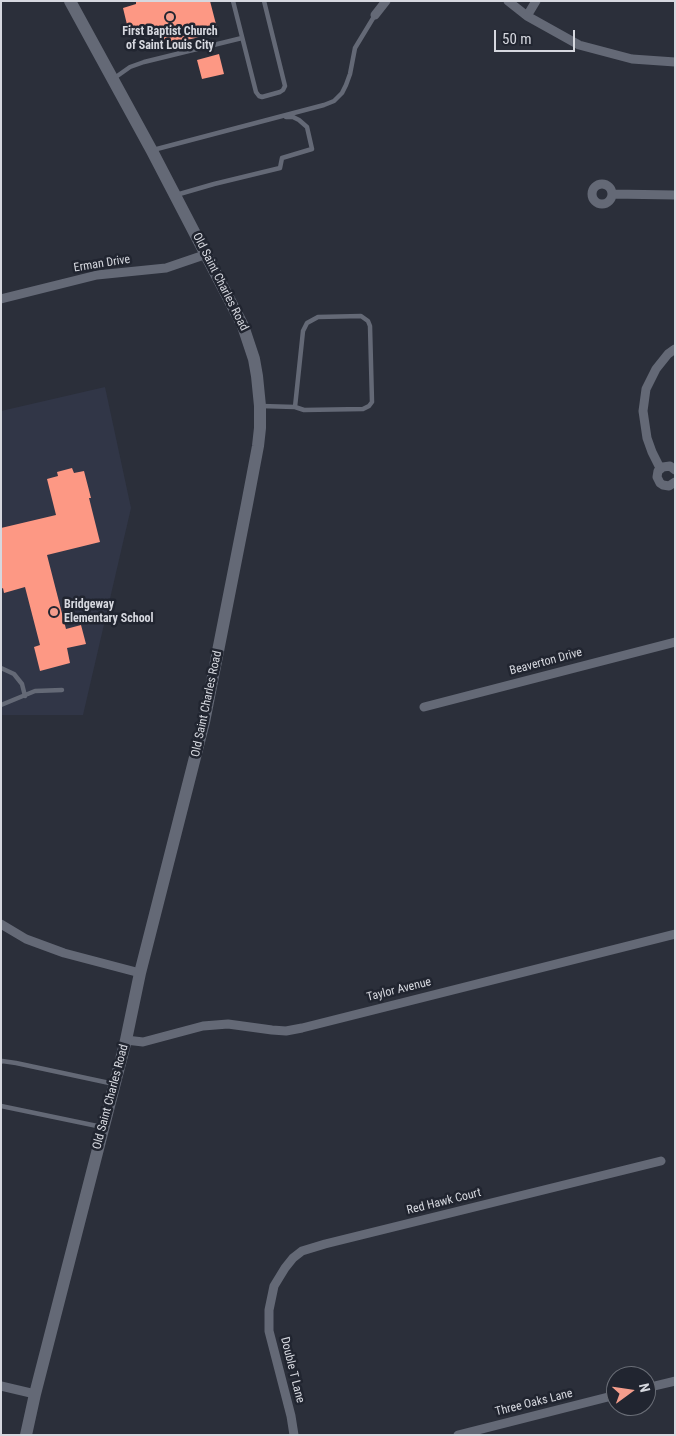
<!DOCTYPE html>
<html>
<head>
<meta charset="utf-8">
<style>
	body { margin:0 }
	#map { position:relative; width:676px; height:1436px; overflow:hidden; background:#2b2f3a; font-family:"Roboto Condensed",sans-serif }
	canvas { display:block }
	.frame { position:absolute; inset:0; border:2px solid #d6d8df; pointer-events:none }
	.north { position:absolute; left:606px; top:1366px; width:50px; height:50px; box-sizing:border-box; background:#212530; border:1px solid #696d76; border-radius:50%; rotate:76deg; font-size:14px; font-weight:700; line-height:20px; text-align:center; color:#d6d8df }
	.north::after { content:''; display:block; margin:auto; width:18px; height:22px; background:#f49d8c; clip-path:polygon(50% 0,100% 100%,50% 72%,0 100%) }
	.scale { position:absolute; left:494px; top:30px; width:81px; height:22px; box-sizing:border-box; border:2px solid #d6d8df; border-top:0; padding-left:6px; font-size:15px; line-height:18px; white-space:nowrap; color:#d6d8df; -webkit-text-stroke:4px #212530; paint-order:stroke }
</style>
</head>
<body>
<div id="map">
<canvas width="676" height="1436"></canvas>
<div class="frame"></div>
<div class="north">N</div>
<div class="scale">50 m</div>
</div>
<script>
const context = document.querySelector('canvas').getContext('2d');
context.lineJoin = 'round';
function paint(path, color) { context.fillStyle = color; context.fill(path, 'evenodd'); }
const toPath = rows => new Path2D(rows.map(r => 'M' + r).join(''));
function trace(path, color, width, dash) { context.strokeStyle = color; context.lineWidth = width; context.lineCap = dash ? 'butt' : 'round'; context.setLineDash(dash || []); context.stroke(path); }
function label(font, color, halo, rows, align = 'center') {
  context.font = font + ' "Roboto Condensed",sans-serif'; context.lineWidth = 5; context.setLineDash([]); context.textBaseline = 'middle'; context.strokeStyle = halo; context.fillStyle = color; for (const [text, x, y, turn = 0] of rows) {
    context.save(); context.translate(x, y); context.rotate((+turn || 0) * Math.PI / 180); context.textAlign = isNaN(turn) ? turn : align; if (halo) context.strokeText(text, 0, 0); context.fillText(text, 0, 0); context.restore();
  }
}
const built = toPath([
	[105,387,131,508,83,715,1,715,1,411]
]);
const building = toPath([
	[136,1,210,1,218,32,161,47,156,27,129,33,123,8,136,4],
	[219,54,224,74,202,79,197,60],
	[72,468,74,473,84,471,91,498,89,498,100,542,47,555,66,629,81,625,86,644,67,648,70,663,40,671,34,647,40,645,25,587,4,593,3,588,1,589,1,528,56,515,47,479,58,476,57,472]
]);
const lane = toPath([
	[233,1,256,92,259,96,262,97,280,92,283,90,285,86,264,1],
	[113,79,130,67,144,62,242,38],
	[153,150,324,105,334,101,342,93,346,85,350,74,355,48,375,15],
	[176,195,214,184,280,168,282,158,312,149,307,127,299,120,293,117,286,117],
	[261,406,295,407,304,410,363,409,369,406,372,402,370,326,368,321,361,316,318,317,307,323,303,331,295,407],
	[1,668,14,674,22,684,25,696],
	[1,705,35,691,62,690],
	[1,1062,2,1061,16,1063,114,1084],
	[1,1106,102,1127]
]);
const street = toPath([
	[508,1,527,16,579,45,632,59,675,62],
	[375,15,386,1],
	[527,16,536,1],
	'592 194a10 10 0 1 1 20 0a10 10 0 1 1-20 0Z',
	[612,194,675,195],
	[1,299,97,275,166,268,207,254],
	[660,468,652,452,647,438,643,411,646,389,656,369,668,354,675,349],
	[675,470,670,466,663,467,658,471,657,477,660,483,663,485,669,486,675,482],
	[424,707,675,642],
	[1,924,26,939,64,953,140,973],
	[126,1040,143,1042,203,1026,228,1024,272,1030,286,1031,302,1028,675,934],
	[1,1386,35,1394],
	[646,1388,675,1381],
	[294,1435,291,1416,269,1331,269,1310,274,1286,285,1268,293,1258,302,1251,325,1244,661,1161],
	[458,1435,616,1395]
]);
const secondary = toPath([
	[26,1435,35,1394,126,1040,140,973,204,722,247,504,258,446,260,428,260,406,257,376,254,359,243,326,152,151,70,1]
]);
const markers = [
	[170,17,5,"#f49d8c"],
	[54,612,5,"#f49d8c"]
];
const poiNames = [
	["First Baptist Church",170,32],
	["of Saint Louis City",170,46],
	["Bridgeway",64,605,"left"],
	["Elementary School",64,619,"left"]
];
const streetNames = [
	["Erman Drive",102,264,-9],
	["Old Saint Charles Road",220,282,63],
	["Beaverton Drive",546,662,-15],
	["Old Saint Charles Road",207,704,-78],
	["Taylor Avenue",399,990,-14],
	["Old Saint Charles Road",111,1097,-75],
	["Red Hawk Court",444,1202,-14],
	["Double T Lane",292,1370,76],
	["Three Oaks Lane",534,1403,-14]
];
paint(built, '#313647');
paint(building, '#fd9884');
trace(lane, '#646976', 4.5);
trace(street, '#646976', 9);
trace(secondary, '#646976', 12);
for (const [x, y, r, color] of markers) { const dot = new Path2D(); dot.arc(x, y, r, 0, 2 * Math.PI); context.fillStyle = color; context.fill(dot); trace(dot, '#212530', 2); }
label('bold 12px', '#d6d8df', '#212530', poiNames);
label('12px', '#d6d8df', '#212530', streetNames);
</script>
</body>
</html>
